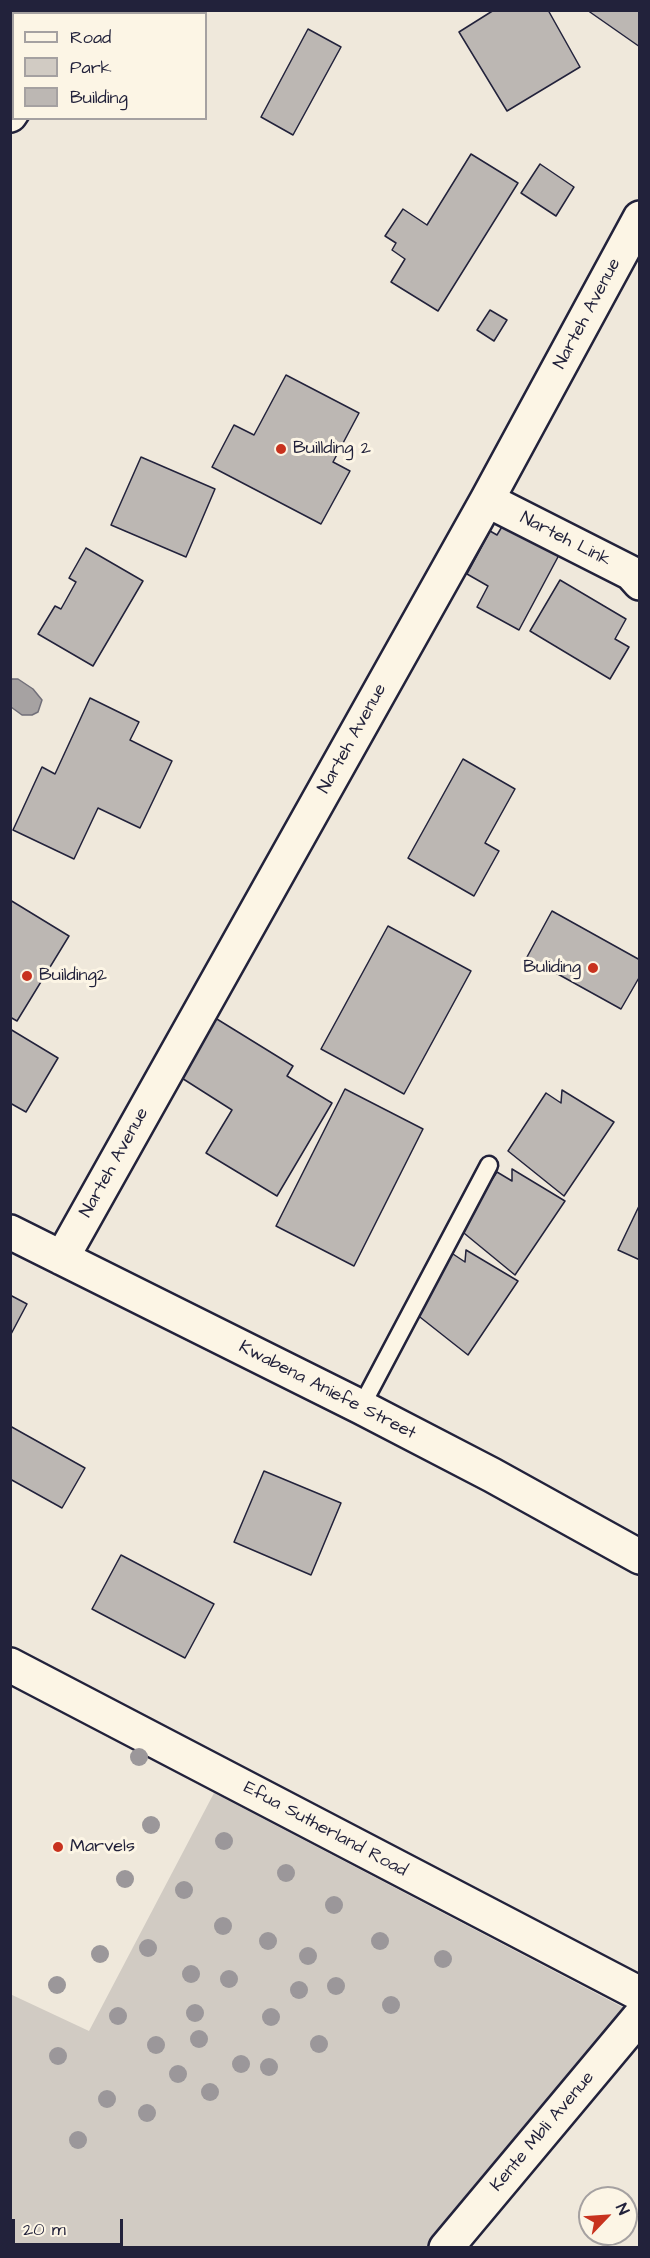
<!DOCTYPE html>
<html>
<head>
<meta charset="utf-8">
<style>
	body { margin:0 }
	#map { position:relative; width:650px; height:2258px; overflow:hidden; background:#efe8db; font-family:"Architects Daughter",sans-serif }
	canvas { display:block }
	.frame { position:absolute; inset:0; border:12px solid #22223b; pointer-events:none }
	.legend { position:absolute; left:12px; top:12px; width:195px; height:108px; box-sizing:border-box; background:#fcf5e5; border:2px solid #a5a1a1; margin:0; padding:8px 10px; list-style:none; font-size:18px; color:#22223b }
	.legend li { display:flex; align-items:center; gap:12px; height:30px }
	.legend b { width:30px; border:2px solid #a5a1a1 }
	.north { position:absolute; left:578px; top:2186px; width:60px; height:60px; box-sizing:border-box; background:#fcf5e5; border:2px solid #a5a1a1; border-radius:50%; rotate:65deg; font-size:16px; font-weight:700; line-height:24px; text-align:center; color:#22223b }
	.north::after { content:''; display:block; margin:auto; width:21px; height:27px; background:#c8321e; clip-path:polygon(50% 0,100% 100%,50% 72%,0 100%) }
	.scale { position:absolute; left:12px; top:2219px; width:111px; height:27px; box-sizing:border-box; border:3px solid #22223b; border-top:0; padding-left:8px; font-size:18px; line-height:21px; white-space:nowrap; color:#22223b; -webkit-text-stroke:4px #fcf5e5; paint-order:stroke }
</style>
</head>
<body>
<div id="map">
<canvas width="650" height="2258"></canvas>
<div class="frame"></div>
<ul class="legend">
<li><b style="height:8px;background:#fcf5e5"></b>Road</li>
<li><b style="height:16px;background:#d1cbc3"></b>Park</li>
<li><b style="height:16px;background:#bcb7b3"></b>Building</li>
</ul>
<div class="north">N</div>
<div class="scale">20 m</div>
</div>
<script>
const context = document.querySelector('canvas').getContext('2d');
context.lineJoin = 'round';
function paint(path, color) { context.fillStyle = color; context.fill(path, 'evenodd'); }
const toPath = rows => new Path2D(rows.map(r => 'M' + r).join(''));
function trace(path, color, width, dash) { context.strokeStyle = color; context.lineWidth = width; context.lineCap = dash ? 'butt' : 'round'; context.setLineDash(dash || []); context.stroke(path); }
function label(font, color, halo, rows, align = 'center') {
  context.font = font + ' "Architects Daughter",sans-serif'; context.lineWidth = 6; context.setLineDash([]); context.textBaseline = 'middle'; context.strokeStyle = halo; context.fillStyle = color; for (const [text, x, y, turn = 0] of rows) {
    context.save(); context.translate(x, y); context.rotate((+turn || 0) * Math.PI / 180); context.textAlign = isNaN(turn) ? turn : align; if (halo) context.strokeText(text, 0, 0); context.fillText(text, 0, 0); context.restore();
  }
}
const green = toPath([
	[214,1793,626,2009,434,2247,11,2248,10,1994,89,2031]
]);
const water = toPath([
	[10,679,18,679,33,689,42,700,38,712,32,715,22,715,11,707,10,679]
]);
const building = toPath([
	[494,10,548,10,580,67,507,111,459,32,494,10],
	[587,10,640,10,640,47,587,10],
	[308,29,341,47,293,135,261,117,308,29],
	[471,154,518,183,438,311,391,282,405,259,392,250,396,243,385,236,403,209,427,225,471,154],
	[540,164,574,187,556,216,521,193,540,164],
	[490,310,507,320,494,341,477,330,490,310],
	[286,375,359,413,333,462,350,471,321,524,212,467,234,425,254,435,286,375],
	[141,457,215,489,186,557,111,525,141,457],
	[503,525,559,555,519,630,477,607,488,586,467,574,490,531,497,535,503,525],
	[86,548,143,581,93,666,38,634,55,606,61,609,76,582,69,578,86,548],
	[560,580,626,619,615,639,629,647,610,679,530,631,560,580],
	[90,698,139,722,130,740,172,761,140,828,98,808,74,859,13,830,42,767,55,774,90,698],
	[463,759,515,789,485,843,499,851,474,896,408,858,463,759],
	[10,900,69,936,17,1021,10,1017,10,900],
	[552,911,640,960,640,976,621,1009,527,957,552,911],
	[388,926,471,971,404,1094,321,1049,388,926],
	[212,1016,293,1066,287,1076,332,1103,277,1196,206,1153,232,1110,177,1075,212,1016],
	[10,1029,58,1058,26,1112,10,1103,10,1029],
	[345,1089,423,1129,354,1266,276,1226,345,1089],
	[562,1090,614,1122,564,1196,508,1151,546,1093,561,1103,562,1090],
	[512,1169,565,1201,515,1275,459,1229,497,1172,512,1181,512,1169],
	[640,1204,640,1260,618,1250,640,1204],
	[466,1250,518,1281,468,1355,411,1310,450,1252,465,1262,466,1250],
	[10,1295,27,1304,10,1336,10,1295],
	[10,1426,85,1468,62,1508,10,1479,10,1426],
	[264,1471,341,1503,311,1575,234,1542,264,1471],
	[121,1555,214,1604,185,1658,92,1609,121,1555]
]);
const lane = toPath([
	[361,1407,489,1165]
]);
const street = toPath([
	[65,14,66,10],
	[10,115,14,109],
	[487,500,631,573,640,583],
	[10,1232,361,1407,492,1475,640,1557],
	[62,1258,487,500,640,218],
	[10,1665,640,1994],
	[446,2248,640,2016]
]);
const trees = [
	[139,1757],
	[151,1825],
	[224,1841],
	[286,1873],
	[125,1879],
	[184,1890],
	[334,1905],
	[223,1926],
	[268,1941],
	[380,1941],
	[148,1948],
	[100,1954],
	[308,1956],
	[443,1959],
	[191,1974],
	[229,1979],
	[57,1985],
	[336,1986],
	[299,1990],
	[391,2005],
	[195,2013],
	[118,2016],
	[271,2017],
	[199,2039],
	[319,2044],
	[156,2045],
	[58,2056],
	[241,2064],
	[269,2067],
	[178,2074],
	[210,2092],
	[107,2099],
	[147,2113],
	[78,2140]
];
const markers = [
	[281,449,6,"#c8321e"],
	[593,968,6,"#c8321e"],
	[27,976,6,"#c8321e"],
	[58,1847,6,"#c8321e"]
];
const streetNames = [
	["Narteh Avenue",588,314,-62],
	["Narteh Link",565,540,27],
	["Narteh Avenue",353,739,-61],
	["Narteh Avenue",115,1163,-61],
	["Kwabena Aniefe Street",327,1391,27],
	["Efua Sutherland Road",325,1830,28],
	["Kente Mbli Avenue",543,2132,-50]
];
const poiNames = [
	["Buillding 2",293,449],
	["Buliding",581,968,"right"],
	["Building2",39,976],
	["Marvels",70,1847]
];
paint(green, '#d1cbc3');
paint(water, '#a6a2a2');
trace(water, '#716f79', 1.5);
paint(building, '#bcb7b3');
trace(building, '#22223b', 1.5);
trace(lane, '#22223b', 21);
trace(street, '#22223b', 38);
trace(lane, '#fcf5e5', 16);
trace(street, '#fcf5e5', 33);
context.fillStyle = '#9b979a';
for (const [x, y] of trees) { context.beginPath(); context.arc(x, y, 9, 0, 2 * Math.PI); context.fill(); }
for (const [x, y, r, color] of markers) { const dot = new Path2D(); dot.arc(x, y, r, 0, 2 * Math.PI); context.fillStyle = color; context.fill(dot); trace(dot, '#fcf5e5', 2); }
label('18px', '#22223b', '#fcf5e5', streetNames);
label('18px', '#22223b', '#fcf5e5', poiNames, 'left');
</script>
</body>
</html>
